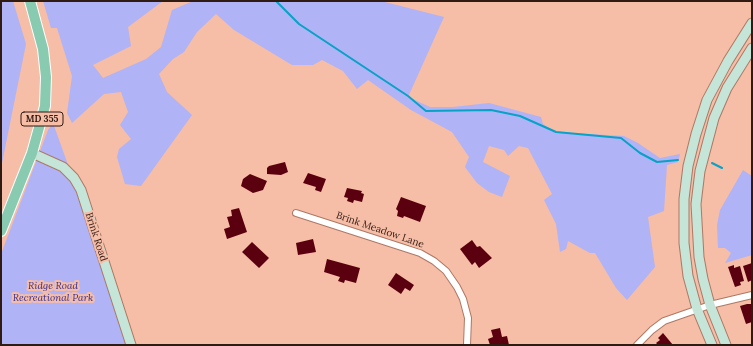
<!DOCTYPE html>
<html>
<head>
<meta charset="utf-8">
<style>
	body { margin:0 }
	#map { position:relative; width:753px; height:346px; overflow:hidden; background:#f6bda7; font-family:Lora,serif }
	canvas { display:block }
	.frame { position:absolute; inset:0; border:2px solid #301b13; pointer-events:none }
</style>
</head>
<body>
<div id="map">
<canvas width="753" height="346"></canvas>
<div class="frame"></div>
</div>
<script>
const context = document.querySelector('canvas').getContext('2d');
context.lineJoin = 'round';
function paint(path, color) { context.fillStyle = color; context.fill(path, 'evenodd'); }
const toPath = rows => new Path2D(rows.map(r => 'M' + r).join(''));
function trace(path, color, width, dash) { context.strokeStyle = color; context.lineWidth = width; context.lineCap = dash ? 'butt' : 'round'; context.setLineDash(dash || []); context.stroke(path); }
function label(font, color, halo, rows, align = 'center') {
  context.font = font + ' Lora,serif'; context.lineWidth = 4; context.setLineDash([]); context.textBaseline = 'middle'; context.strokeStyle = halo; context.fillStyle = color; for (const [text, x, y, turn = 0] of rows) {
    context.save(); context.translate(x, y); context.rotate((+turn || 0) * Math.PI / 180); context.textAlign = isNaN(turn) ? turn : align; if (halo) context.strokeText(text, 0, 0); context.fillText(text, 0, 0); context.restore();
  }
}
const green = toPath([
	[1,1,13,1,26,44,1,168],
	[43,1,163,1,128,27,131,46,93,65,103,78,146,59,161,47,172,10,193,1,381,1,444,17,408,97,430,107,453,107,489,103,541,117,543,124,556,132,624,136,638,143,660,158,680,154,678,162,667,165,664,211,648,217,655,267,627,300,616,288,595,253,590,253,568,241,566,249,560,252,556,224,544,200,552,194,528,148,519,146,508,156,504,150,489,146,483,162,510,176,502,197,489,192,477,183,465,167,469,157,452,132,411,110,368,80,357,89,343,71,322,60,313,65,292,65,234,30,216,14,197,32,184,52,173,59,159,74,167,92,192,115,141,186,125,184,117,157,119,149,131,139,120,125,128,112,121,92,104,94,72,123,67,113,72,76,57,28,51,28],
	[53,123,81,201,127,345,1,345,1,254,48,130],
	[743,170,752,176,752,255,725,263,731,253,725,248,718,248,717,225,720,210]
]);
const stream = toPath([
	[276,1,299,24,408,96,426,111,491,110,520,116,556,132,621,138,640,153,657,162,678,160],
	[712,163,722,168]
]);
const building = toPath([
	[285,162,288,172,281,175,267,174,267,168,269,166],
	[308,173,326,179,321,192,315,190,316,187,303,183],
	[250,174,267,181,263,190,253,193,241,186,243,179],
	[347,188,362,191,361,193,364,194,362,202,354,200,353,203,347,201,348,198,344,197],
	[401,197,426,206,420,222,404,216,403,218,397,216,398,211,396,209],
	[239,208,247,232,227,239,224,229,230,227,227,217,232,216,231,210],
	[313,239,316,252,298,255,296,243],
	[472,240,477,247,480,246,492,258,479,268,475,262,472,265,460,249],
	[252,242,269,258,259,268,242,252],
	[327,259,360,268,356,283,345,280,344,283,338,281,340,277,324,272],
	[752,263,752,280,748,282,743,266],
	[734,265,734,268,740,266,744,281,740,282,741,285,735,287,728,267],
	[396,273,414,285,410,291,405,288,401,294,388,285],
	[747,304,751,304,752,306,752,322,746,324,740,306],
	[500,328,502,337,507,336,509,345,490,345,488,339,493,337,491,330],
	[663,333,673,345,658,345,656,343,660,340,658,338]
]);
const minor = toPath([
	[296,213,420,253,434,261,446,271,457,287,463,299,468,318,467,345],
	[637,345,652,330,664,321,710,305,752,295]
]);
const secondary = toPath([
	[32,153,63,167,74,178,81,190,131,345],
	[712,345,697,309,688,276,684,243,684,199,688,166,696,134,707,100,728,61,752,23],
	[726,345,710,305,703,279,699,257,696,204,700,171,714,118,727,88,752,48]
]);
const primary = toPath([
	[1,231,32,153,45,106,46,77,43,49,30,1]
]);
const shields = [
	[42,119,42]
];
const shieldNames = [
	["MD 355",42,119]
];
const streetNames = [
	["Brink Meadow Lane",380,230,19],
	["Brink Road",96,237,72]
];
const parkNames = [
	["Ridge Road",53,286],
	["Recreational Park",53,298]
];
paint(green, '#b0b3f5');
trace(stream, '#08a2c6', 2);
paint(building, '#5b000f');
trace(minor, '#ad7864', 8);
trace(secondary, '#ad7864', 11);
trace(primary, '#fff', 12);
trace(minor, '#fff', 6);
trace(secondary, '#c4e5d7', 9);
trace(primary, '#89cbb0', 10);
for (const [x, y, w] of shields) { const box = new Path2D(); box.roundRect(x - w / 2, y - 7, w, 14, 3); context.fillStyle = '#f6bda7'; context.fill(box); trace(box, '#301b13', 1); }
label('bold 9px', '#301b13', null, shieldNames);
label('10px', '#301b13', '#f6bda7', streetNames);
label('italic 10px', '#3a2f8e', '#f6bda7', parkNames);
</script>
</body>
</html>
